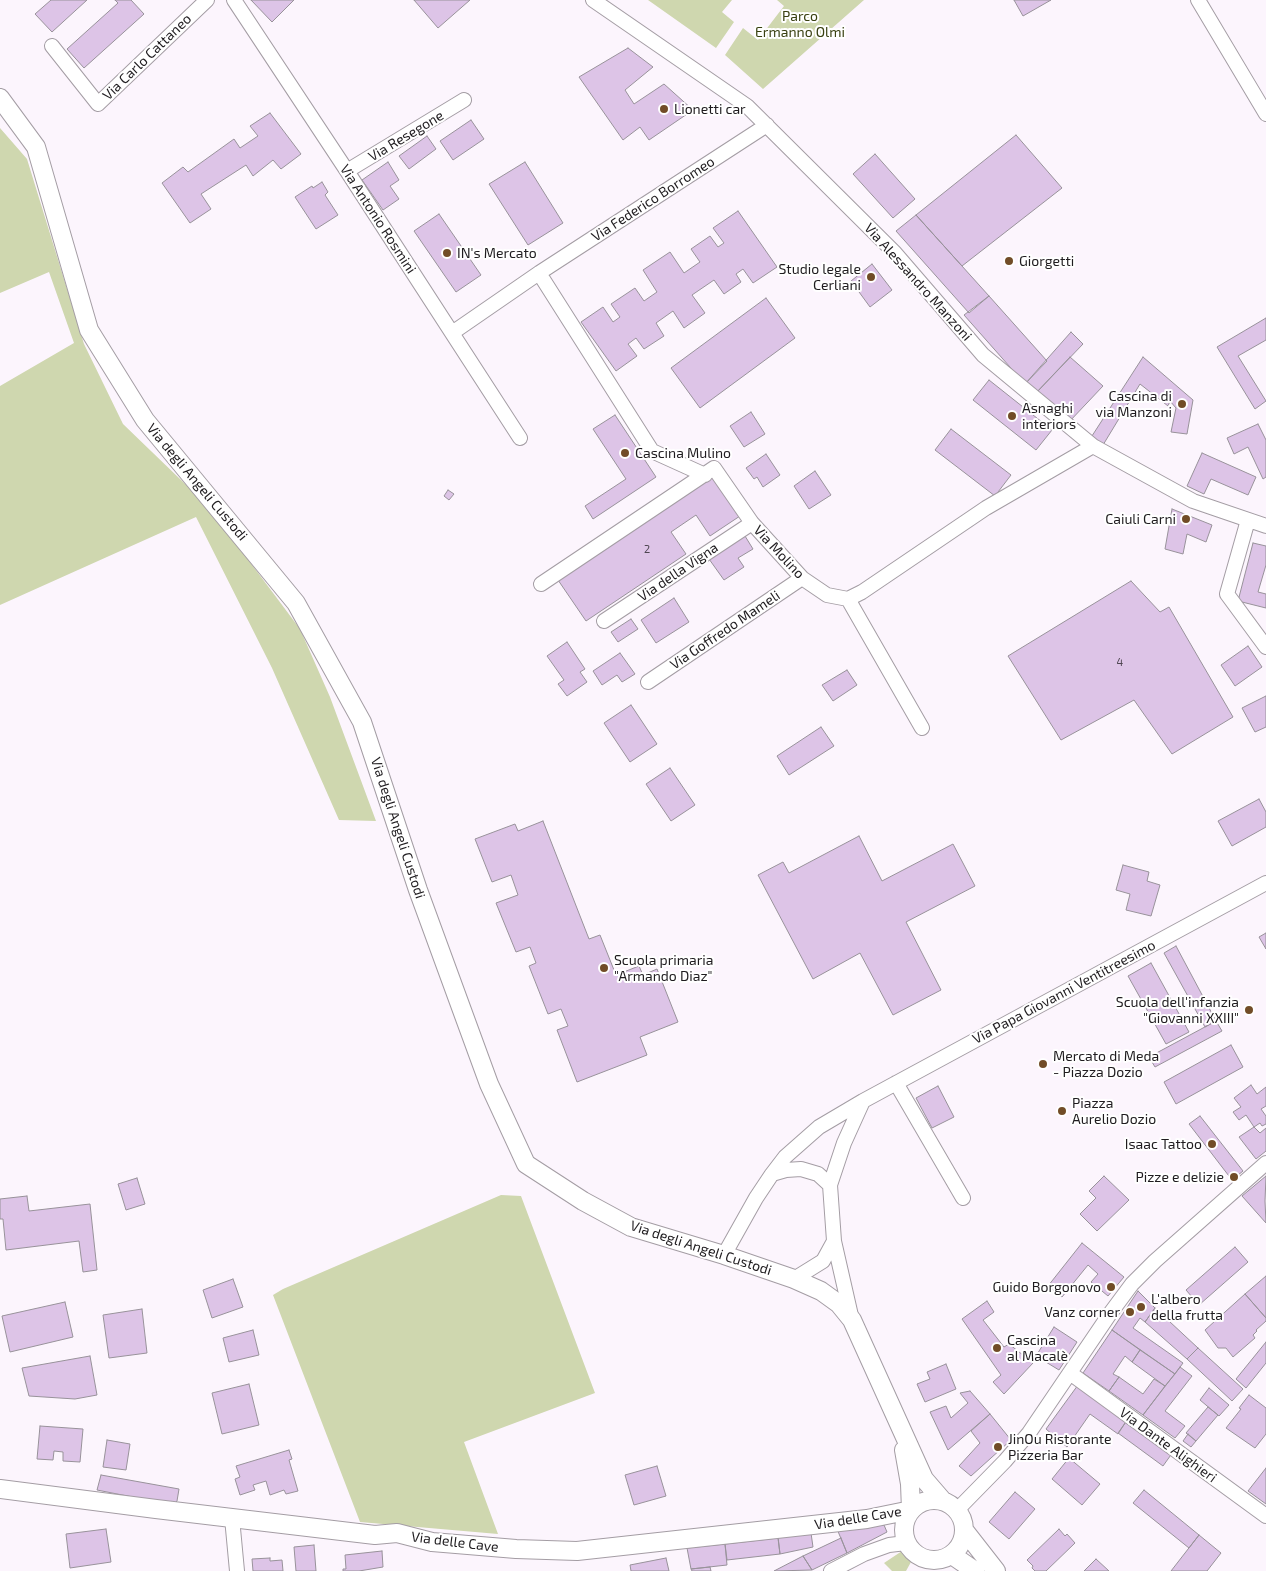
<!DOCTYPE html>
<html>
<head>
<meta charset="utf-8">
<style>
	body { margin:0 }
	canvas { display:block; background:#fcf5fd }
</style>
</head>
<body>
<canvas width="1266" height="1571"></canvas>
<script>
const context = document.querySelector('canvas').getContext('2d');
context.lineJoin = 'round';
function paint(path, color) { context.fillStyle = color; context.fill(path, 'evenodd'); }
const toPath = rows => new Path2D(rows.map(r => 'M' + r).join(''));
function trace(path, color, width, dash) { context.strokeStyle = color; context.lineWidth = width; context.lineCap = dash ? 'butt' : 'round'; context.setLineDash(dash || []); context.stroke(path); }
function label(font, color, halo, rows, align = 'center') {
  context.font = font + ' "Exo 2",sans-serif'; context.lineWidth = 4; context.setLineDash([]); context.textBaseline = 'middle'; context.strokeStyle = halo; context.fillStyle = color; for (const [text, x, y, turn = 0] of rows) {
    context.save(); context.translate(x, y); context.rotate((+turn || 0) * Math.PI / 180); context.textAlign = isNaN(turn) ? turn : align; if (halo) context.strokeText(text, 0, 0); context.fillText(text, 0, 0); context.restore();
  }
}
const green = toPath([
	[648,0,732,0,722,12,734,22,716,48],
	[777,0,864,0,763,89,725,55,743,28,758,40,784,6],
	[0,128,27,159,84,344,123,424,208,506,300,629,330,697,376,821,339,820,272,668,196,517,0,605,0,386,74,343,49,272,0,293],
	[501,1195,521,1196,595,1393,464,1442,498,1534,360,1522,273,1295,283,1289],
	[902,1551,911,1562,906,1571,892,1571,884,1563]
]);
const building = toPath([
	[51,0,87,0,52,32,35,14,51,0],
	[115,0,131,0,144,14,84,68,67,49,118,3,115,0],
	[251,0,294,0,272,22,251,0],
	[414,0,470,0,438,28,414,0],
	[1014,0,1051,0,1023,16,1014,0],
	[628,48,653,67,625,90,634,104,664,84,693,110,649,140,640,127,623,140,579,77,628,48],
	[270,113,301,154,281,169,273,160,253,176,246,165,201,194,211,209,190,223,162,183,183,167,188,172,234,139,240,148,258,136,250,126,270,113],
	[471,120,484,139,453,160,440,141,471,120],
	[1016,135,1062,188,962,266,916,215,1016,135],
	[427,136,436,149,409,169,399,156,427,136],
	[875,154,915,199,893,218,853,174,875,154],
	[388,162,399,180,390,186,399,199,383,210,362,180,388,162],
	[525,162,563,223,528,245,489,184,525,162],
	[322,182,328,192,325,195,338,215,316,229,295,197,312,186,313,188,322,182],
	[738,211,777,267,753,283,743,269,736,274,741,282,724,294,714,280,692,295,705,313,684,328,673,311,656,323,664,336,644,349,636,338,628,344,637,356,616,371,581,322,603,307,613,322,620,317,611,304,635,288,644,301,657,292,643,270,670,252,684,273,700,262,691,249,710,236,718,247,724,243,713,228,738,211],
	[439,214,481,275,456,292,414,231,439,214],
	[916,215,989,296,969,313,896,231,916,215],
	[872,264,892,290,870,307,851,281,872,264],
	[989,296,1047,361,1025,384,964,315,989,296],
	[766,298,795,338,700,408,671,368,766,298],
	[1266,318,1266,340,1238,356,1266,401,1255,409,1217,347,1266,318],
	[1071,332,1083,344,1036,393,1025,384,1071,332],
	[1070,357,1103,386,1069,422,1036,393,1070,357],
	[1143,357,1193,400,1187,434,1171,432,1176,408,1170,401,1168,406,1140,384,1103,445,1090,439,1143,357],
	[989,380,1052,430,1036,450,973,400,989,380],
	[751,412,765,434,744,447,730,426,751,412],
	[615,415,656,477,593,519,585,506,626,479,593,429,615,415],
	[1258,424,1266,440,1266,477,1263,479,1248,447,1234,454,1227,438,1258,424],
	[951,429,1011,475,995,496,935,450,951,429],
	[1202,453,1256,477,1248,495,1211,479,1204,494,1187,486,1202,453],
	[766,454,780,475,763,487,757,477,754,479,746,468,766,454],
	[815,471,831,495,809,509,794,486,815,471],
	[708,478,716,479,740,516,710,536,696,515,671,532,686,554,586,621,558,580,708,478],
	[448,490,454,494,449,500,444,496,448,490],
	[1172,509,1212,525,1206,542,1187,534,1183,554,1165,549,1172,509],
	[745,536,753,549,738,558,744,567,724,580,709,559,745,536],
	[1253,543,1266,546,1266,565,1258,592,1266,594,1266,608,1238,601,1253,543],
	[1131,581,1160,612,1169,607,1233,717,1172,754,1134,700,1061,740,1008,656,1131,581],
	[674,598,689,622,656,643,641,620,674,598],
	[631,619,638,629,618,642,611,632,631,619],
	[567,642,585,669,580,672,587,682,567,696,558,684,564,680,547,656,567,642],
	[1248,646,1262,667,1235,686,1221,665,1248,646],
	[620,653,635,674,622,682,617,675,602,685,593,671,620,653],
	[847,670,857,685,833,701,822,685,847,670],
	[1266,696,1266,727,1255,732,1242,708,1266,696],
	[631,705,657,744,630,762,604,723,631,705],
	[821,727,834,746,789,775,777,756,821,727],
	[670,768,695,805,671,821,646,784,670,768],
	[1259,799,1266,812,1266,827,1232,846,1218,821,1259,799],
	[543,821,589,939,600,935,616,975,639,966,643,975,657,969,678,1022,640,1037,647,1055,577,1082,557,1030,568,1026,561,1009,548,1014,529,966,536,963,530,947,516,952,496,903,518,895,511,875,492,882,475,839,515,824,518,831,543,821],
	[859,836,882,881,953,844,975,886,906,922,941,990,893,1015,860,953,813,979,758,875,783,862,789,873,859,836],
	[1123,865,1149,872,1147,881,1160,885,1151,916,1126,910,1130,894,1116,890,1123,865],
	[1266,933,1266,949,1259,937,1266,933],
	[1176,946,1216,1021,1205,1027,1164,953,1176,946],
	[1151,963,1189,1032,1166,1044,1128,976,1151,963],
	[1216,1021,1222,1031,1155,1067,1149,1057,1216,1021],
	[1231,1045,1243,1067,1176,1104,1164,1082,1231,1045],
	[1251,1085,1257,1094,1266,1087,1266,1106,1261,1109,1266,1116,1266,1124,1262,1126,1260,1123,1254,1127,1246,1115,1239,1120,1233,1112,1241,1107,1234,1098,1251,1085],
	[938,1086,954,1117,932,1128,916,1098,938,1086],
	[1200,1116,1243,1171,1232,1180,1189,1124,1200,1116],
	[1254,1127,1260,1133,1266,1128,1266,1151,1256,1159,1239,1137,1254,1127],
	[1104,1176,1129,1200,1097,1231,1080,1214,1096,1198,1089,1191,1104,1176],
	[1266,1176,1265,1201,1266,1223,1242,1196,1266,1176],
	[137,1178,145,1204,126,1210,118,1184,137,1178],
	[27,1196,29,1211,90,1204,97,1270,83,1272,79,1241,6,1250,3,1219,0,1219,0,1199,27,1196],
	[1082,1243,1124,1277,1108,1296,1091,1282,1098,1274,1088,1265,1062,1297,1048,1286,1082,1243],
	[1235,1247,1248,1262,1199,1305,1186,1290,1235,1247],
	[1266,1276,1266,1318,1245,1294,1266,1276],
	[233,1279,243,1307,212,1318,203,1290,233,1279],
	[1138,1291,1155,1308,1145,1322,1140,1318,1133,1328,1183,1363,1175,1374,1112,1330,1138,1291],
	[1245,1294,1266,1318,1266,1321,1256,1330,1257,1331,1253,1335,1255,1338,1233,1357,1226,1348,1218,1348,1205,1330,1245,1294],
	[987,1301,994,1312,983,1320,1004,1347,1009,1344,1033,1363,1004,1394,993,1382,1001,1375,962,1319,987,1301],
	[65,1302,73,1337,10,1352,2,1316,65,1302],
	[1155,1308,1198,1348,1187,1359,1145,1322,1155,1308],
	[142,1309,147,1353,109,1358,103,1315,142,1309],
	[1054,1327,1077,1342,1059,1370,1036,1356,1054,1327],
	[253,1330,259,1355,229,1362,223,1338,253,1330],
	[1112,1330,1140,1350,1132,1362,1125,1356,1113,1374,1119,1377,1109,1391,1083,1373,1112,1330],
	[1266,1342,1266,1363,1246,1388,1236,1379,1266,1342],
	[1198,1348,1243,1389,1232,1401,1187,1359,1198,1348],
	[1140,1350,1175,1374,1165,1386,1132,1362,1140,1350],
	[90,1356,97,1395,75,1399,29,1396,22,1368,90,1356],
	[946,1364,956,1389,925,1402,917,1384,930,1379,927,1372,946,1364],
	[1180,1367,1192,1376,1165,1411,1185,1426,1175,1438,1143,1415,1180,1367],
	[1119,1377,1143,1394,1154,1379,1165,1386,1143,1415,1109,1391,1119,1377],
	[249,1384,259,1425,222,1434,212,1393,249,1384],
	[1078,1385,1127,1420,1118,1434,1090,1414,1067,1447,1046,1429,1078,1385],
	[1209,1388,1229,1405,1219,1416,1200,1400,1209,1388],
	[970,1391,990,1414,948,1450,930,1412,946,1406,951,1418,968,1403,960,1393,970,1391],
	[1249,1395,1266,1408,1266,1434,1255,1448,1226,1428,1241,1409,1239,1408,1249,1395],
	[1208,1407,1218,1415,1196,1441,1186,1433,1208,1407],
	[990,1414,1011,1440,971,1476,959,1466,980,1443,971,1431,990,1414],
	[1128,1419,1173,1452,1163,1466,1118,1433,1128,1419],
	[40,1426,83,1429,80,1462,63,1461,63,1452,54,1451,53,1460,37,1459,40,1426],
	[1188,1434,1196,1441,1191,1447,1183,1441,1188,1434],
	[107,1440,130,1444,126,1470,103,1467,107,1440],
	[289,1450,292,1459,289,1460,298,1491,286,1494,284,1490,270,1495,266,1481,253,1485,255,1490,240,1495,235,1479,240,1477,236,1466,289,1450],
	[1069,1458,1100,1484,1082,1505,1052,1479,1069,1458],
	[657,1466,666,1496,634,1505,625,1475,657,1466],
	[1266,1468,1266,1504,1248,1491,1266,1468],
	[101,1475,179,1489,177,1501,173,1505,97,1490,101,1475],
	[1144,1490,1199,1535,1189,1548,1133,1503,1144,1490],
	[1015,1492,1035,1509,1009,1539,989,1522,1015,1492],
	[884,1525,887,1532,847,1553,837,1529,884,1525],
	[106,1529,111,1562,70,1568,66,1534,106,1529],
	[1059,1529,1065,1536,1067,1534,1075,1543,1046,1571,1035,1571,1032,1568,1033,1566,1027,1560,1059,1529],
	[811,1533,813,1547,780,1554,778,1537,811,1533],
	[1199,1535,1221,1553,1207,1571,1171,1571,1199,1535],
	[778,1538,780,1554,727,1560,725,1544,778,1538],
	[841,1538,847,1553,812,1570,803,1556,841,1538],
	[725,1544,727,1565,691,1569,687,1548,725,1544],
	[314,1545,316,1571,296,1571,294,1547,314,1545],
	[382,1551,383,1567,359,1571,343,1571,343,1569,346,1569,345,1555,382,1551],
	[803,1556,812,1570,774,1571,803,1556],
	[270,1558,270,1561,282,1560,283,1571,253,1571,252,1559,270,1558],
	[666,1558,669,1571,631,1571,630,1565,666,1558],
	[1096,1559,1109,1571,1084,1571,1096,1559],
	[710,1567,711,1571,692,1571,691,1569,710,1567]
]);
const minor = toPath([
	[234,0,347,171,520,438],
	[593,0,747,106,895,253,983,355,1093,446,1193,501,1266,526],
	[1198,0,1266,114],
	[52,46,98,104,207,0],
	[347,171,464,100],
	[539,273,652,451,705,475],
	[452,333,539,273,767,125],
	[1248,520,1227,594,1266,647],
	[541,584,714,468,752,523,802,578,827,595,848,599,862,592,986,508,1093,446],
	[848,599,922,728],
	[604,621,752,523],
	[648,682,802,578],
	[896,1083,963,1198],
	[772,1174,786,1170,801,1169,818,1174,830,1185],
	[724,1255,756,1198,772,1174,785,1157,819,1127,863,1101,1266,883],
	[794,1279,823,1261,834,1241],
	[852,1320,834,1241,830,1185,844,1143,863,1101],
	[1070,1373,1266,1516],
	[957,1510,1005,1461,1029,1433,1109,1315,1132,1284,1155,1261,1266,1163],
	[232,1518,237,1571],
	[831,1571,864,1554,889,1545,906,1543]
]);
const tertiary = toPath([
	[0,98,36,147,89,330,145,420,296,603,362,722,418,890,489,1084,526,1164,583,1201,631,1227,724,1255,794,1279,821,1291,839,1304,852,1320,924,1479,943,1501],
	[0,1489,156,1509,375,1535,397,1533,432,1542,516,1549,577,1551,867,1519,911,1510,910,1484,904,1450],
	'904 1530a30 30 0 1 1 60 0a30 30 0 1 1-60 0Z',
	[964,1530,996,1571],
	[952,1555,975,1571]
]);
const markers = [
	[664,109,5,"#714c27"],
	[447,253,5,"#714c27"],
	[1009,261,5,"#714c27"],
	[871,277,5,"#714c27"],
	[1182,404,5,"#714c27"],
	[1012,416,5,"#714c27"],
	[625,453,5,"#714c27"],
	[1186,519,5,"#714c27"],
	[604,968,5,"#714c27"],
	[1249,1010,5,"#714c27"],
	[1043,1064,5,"#714c27"],
	[1062,1111,5,"#714c27"],
	[1212,1144,5,"#714c27"],
	[1234,1177,5,"#714c27"],
	[1111,1287,5,"#714c27"],
	[1141,1307,5,"#714c27"],
	[1130,1312,5,"#714c27"],
	[997,1348,5,"#714c27"],
	[998,1447,5,"#714c27"]
];
const numberNames = [
	["2",647,549],
	["4",1120,662]
];
const parkNames = [
	["Parco",800,16],
	["Ermanno Olmi",800,32]
];
const streetNames = [
	["Via Carlo Cattaneo",147,57,-44],
	["Via Resegone",406,136,-31],
	["Via Federico Borromeo",653,199,-33],
	["Via Antonio Rosmini",378,219,57],
	["Via Alessandro Manzoni",918,282,48],
	["Via degli Angeli Custodi",197,482,50],
	["Via Molino",779,552,47],
	["Via della Vigna",678,572,-34],
	["Via Goffredo Mameli",725,630,-34],
	["Via degli Angeli Custodi",398,828,72],
	["Via Papa Giovanni Ventitreesimo",1064,992,-28],
	["Via degli Angeli Custodi",701,1248,18],
	["Via Dante Alighieri",1168,1445,36],
	["Via delle Cave",858,1518,-9],
	["Via delle Cave",455,1542,7]
];
const poiNames = [
	["Lionetti car",674,109],
	["IN's Mercato",457,253],
	["Giorgetti",1019,261],
	["Studio legale",861,269,"right"],
	["Cerliani",861,285,"right"],
	["Cascina di",1172,396,"right"],
	["via Manzoni",1172,412,"right"],
	["Asnaghi",1022,408],
	["interiors",1022,424],
	["Cascina Mulino",635,453],
	["Caiuli Carni",1176,519,"right"],
	["Scuola primaria",614,960],
	["\"Armando Diaz\"",614,976],
	["Scuola dell'infanzia",1239,1002,"right"],
	["\"Giovanni XXIII\"",1239,1018,"right"],
	["Mercato di Meda",1053,1056],
	["- Piazza Dozio",1053,1072],
	["Piazza",1072,1103],
	["Aurelio Dozio",1072,1119],
	["Isaac Tattoo",1202,1144,"right"],
	["Pizze e delizie",1224,1177,"right"],
	["Guido Borgonovo",1101,1287,"right"],
	["L'albero",1151,1299],
	["della frutta",1151,1315],
	["Vanz corner",1120,1312,"right"],
	["Cascina",1007,1340],
	["al Macalè",1007,1356],
	["JinOu Ristorante",1008,1439],
	["Pizzeria Bar",1008,1455]
];
paint(green, '#cfd7af');
paint(building, '#ddc4e7');
trace(building, '#98929a', 1);
trace(minor, '#a49da4', 16);
trace(tertiary, '#a49da4', 20);
trace(minor, '#fff', 14);
trace(tertiary, '#fff', 18);
for (const [x, y, r, color] of markers) { const dot = new Path2D(); dot.arc(x, y, r, 0, 2 * Math.PI); context.fillStyle = color; context.fill(dot); trace(dot, '#fff', 2); }
label('11px', '#4e4651', null, numberNames);
label('14px', '#383f10', '#fff', parkNames);
label('14px', '#1f1c1f', '#fff', streetNames);
label('14px', '#1f1c1f', '#fff', poiNames, 'left');
</script>
</body>
</html>
